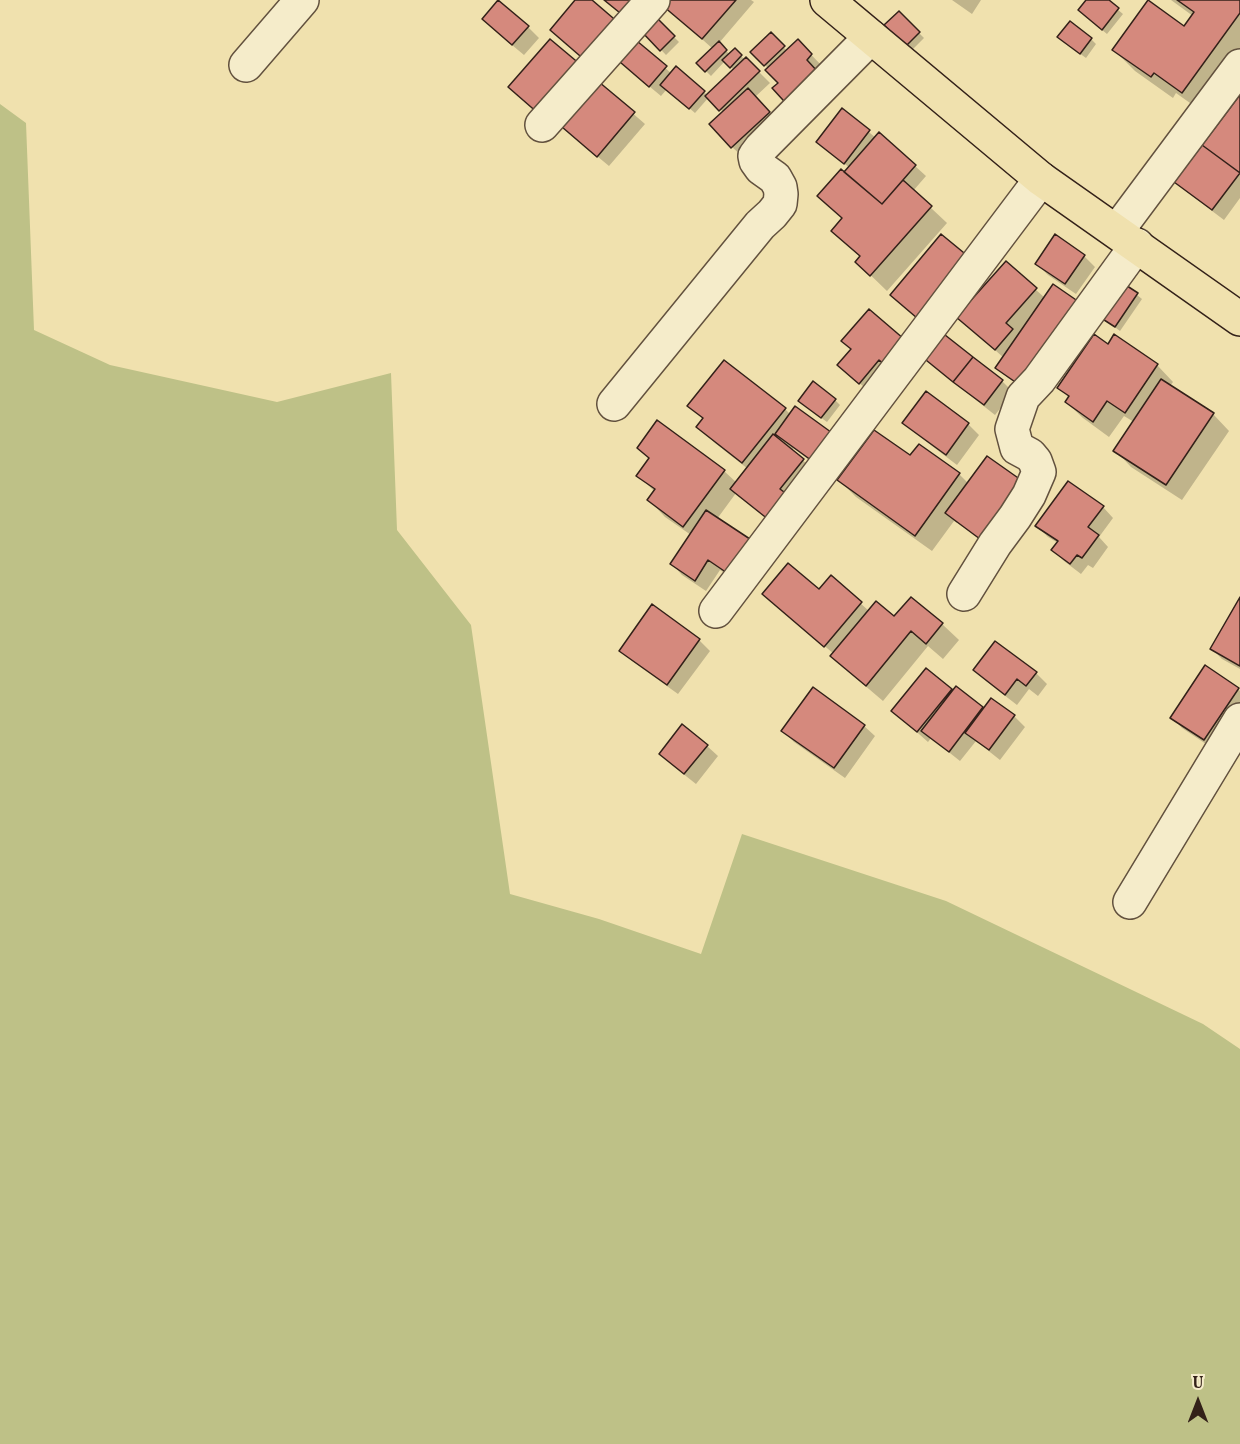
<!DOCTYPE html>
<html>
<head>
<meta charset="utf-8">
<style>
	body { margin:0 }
	#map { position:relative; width:1240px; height:1444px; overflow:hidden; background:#f0e1ae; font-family:Vollkorn,serif }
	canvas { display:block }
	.north { position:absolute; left:1168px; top:1372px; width:60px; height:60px; -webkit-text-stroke:4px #f5ecca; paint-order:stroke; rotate:0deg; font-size:16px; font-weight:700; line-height:24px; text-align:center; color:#332119 }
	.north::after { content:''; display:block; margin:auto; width:21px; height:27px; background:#332119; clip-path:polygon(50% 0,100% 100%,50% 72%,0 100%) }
</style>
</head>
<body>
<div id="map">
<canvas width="1240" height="1444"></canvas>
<div class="north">U</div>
</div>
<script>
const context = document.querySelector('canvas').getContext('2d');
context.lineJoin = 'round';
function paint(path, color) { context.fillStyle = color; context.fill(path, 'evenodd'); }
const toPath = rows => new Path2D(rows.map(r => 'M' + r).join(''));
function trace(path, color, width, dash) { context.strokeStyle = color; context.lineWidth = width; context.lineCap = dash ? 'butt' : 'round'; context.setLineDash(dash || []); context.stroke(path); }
const green = toPath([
	[0,104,26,123,34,330,110,365,277,402,391,373,397,530,471,625,510,894,599,919,701,954,742,834,946,901,1203,1024,1240,1049,1240,1444,0,1444]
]);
const shadow = toPath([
	[577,0,590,0,672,74,704,92,708,96,734,70,725,61,711,76,698,63,713,49,665,6,670,0,751,0,754,2,719,43,730,55,735,50,745,60,746,59,770,83,755,97,780,124,743,157,732,147,724,113,709,97,695,113,667,89,661,96,626,67],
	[952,0,981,0,972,14],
	[1087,0,1106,0,1123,14,1107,34,1084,15],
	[1171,0,1240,0,1240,63,1204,113,1176,93,1173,98,1135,71,1114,50,1184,28,1193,16],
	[899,13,924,38,911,51,886,25],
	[656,19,679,42,666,55,643,31],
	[528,27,539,38,524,55,494,30],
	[771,34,787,51,798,41,822,66,817,72,780,83,768,68,752,52],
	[1091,39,1096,44,1086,58,1064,42],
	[593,79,645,124,609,166,568,132],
	[1240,97,1240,198,1224,220,1187,192,1176,181],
	[842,110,876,138,915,166,926,176,913,191,947,223,887,291,857,262,861,258,833,231,843,219,845,174,850,168,829,152,818,142],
	[1084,256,1095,267,1076,294,1048,275,1037,264],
	[1006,263,1045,298,1036,397,1008,378,997,368,1004,358,969,327],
	[1137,295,1142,299,1120,331,1100,316],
	[941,333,1002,381,1013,392,995,415,934,367,923,356],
	[1114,336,1157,365,1173,382,1170,386,1213,414,1229,431,1182,500,1131,467,1115,450,1134,422,1124,416,1109,437,1083,418,1066,402,1069,398,1059,387,1108,346],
	[910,346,871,393,850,375,852,350],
	[926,393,968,424,979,435,957,465,915,433,904,422],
	[835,400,840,405,827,422,805,406],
	[689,406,785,409,791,415,827,473,793,448,792,451,814,470,781,530,736,493,717,519,745,587,720,570,706,591,682,575,672,564,691,535,665,517,649,500,655,492,638,475,650,459,639,448,724,471,737,483,748,469,715,443,698,427,704,420],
	[919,446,959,474,969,484,957,523,954,521,932,551,856,497,839,480,911,457],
	[1103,507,1113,518,1099,537,1108,547,1093,568,1088,565,1081,574,1064,561,1053,550,1058,543,1048,537,1037,526],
	[831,577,869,611,895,618,911,599,942,624,959,640,943,659,928,646,883,701,849,672,832,656,834,654,775,604,820,591],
	[1240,600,1240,669,1222,659,1211,648],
	[699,640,710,651,678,694,632,661,621,651],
	[996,643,1036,673,1047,684,1038,696,1029,689,1017,705,986,681,975,670],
	[927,670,953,692,956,688,985,710,1014,716,1025,727,1000,760,976,741,960,761,931,738,928,742,893,711],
	[1238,689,1240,691,1240,712,1215,750,1182,728,1172,717],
	[864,726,875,736,845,778,794,742,783,731],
	[707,746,718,756,696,784,672,765,661,754]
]);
const building = toPath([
	[498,0,529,26,512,45,482,19,498,0],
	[575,0,592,0,620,24,587,62,550,30,575,0],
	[604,0,639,0,625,17,604,0],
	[668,0,736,0,702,39,663,6,668,0],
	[1086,0,1109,0,1119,8,1102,30,1078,10,1086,0],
	[1148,0,1184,26,1194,12,1177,0,1240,0,1240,13,1182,93,1154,73,1151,77,1112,50,1148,0],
	[899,11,920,32,905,47,884,25,899,11],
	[656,17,675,36,660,51,641,31,656,17],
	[1070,21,1092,38,1080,54,1057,37,1070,21],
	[771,32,785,46,764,66,750,52,771,32],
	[631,36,667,66,649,87,613,56,631,36],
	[550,39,581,65,539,114,508,87,550,39],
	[798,39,812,54,807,60,818,72,793,111,772,88,778,83,765,70,798,39],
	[719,41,727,50,705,72,696,63,719,41],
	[735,48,742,55,730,68,722,60,735,48],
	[746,57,760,71,719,111,705,96,746,57],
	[676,66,705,91,689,109,660,85,676,66],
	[593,77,635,112,597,157,555,121,593,77],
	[748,88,770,112,731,148,709,124,748,88],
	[1239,96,1240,96,1240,173,1202,145,1239,96],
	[842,108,870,130,844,164,816,142,842,108],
	[879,132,916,165,882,204,844,172,879,132],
	[1202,145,1240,173,1212,210,1174,182,1202,145],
	[841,169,882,204,903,180,932,206,870,276,855,262,860,256,831,231,842,218,817,196,841,169],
	[941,234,969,257,917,318,890,295,941,234],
	[1055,234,1085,255,1065,284,1035,264,1055,234],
	[1006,261,1037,288,1006,323,1013,329,995,350,956,317,1006,261],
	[1121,282,1138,293,1115,327,1098,316,1121,282],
	[1053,284,1082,304,1024,388,995,368,1053,284],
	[869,309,911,345,890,369,879,360,859,384,837,365,851,349,841,341,869,309],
	[940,331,973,357,953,382,921,356,940,331],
	[1094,334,1108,344,1114,334,1158,364,1125,413,1107,401,1093,422,1065,402,1069,396,1057,388,1094,334],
	[973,357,1003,380,984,405,953,382,973,357],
	[724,360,786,408,742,463,696,427,703,418,687,406,724,360],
	[1161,379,1214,413,1166,485,1113,451,1161,379],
	[813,381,836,399,821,418,798,401,813,381],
	[926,391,969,423,946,455,902,423,926,391],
	[795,406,835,435,815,463,775,434,795,406],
	[657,420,725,470,683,527,647,500,655,489,636,476,649,458,637,448,657,420],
	[874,430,910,455,919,444,960,473,915,536,837,480,874,430],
	[773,434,804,459,780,489,788,495,769,520,730,489,773,434],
	[987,456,1031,487,988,545,945,513,987,456],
	[1068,481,1104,506,1088,527,1099,535,1082,558,1077,555,1070,564,1051,550,1058,541,1035,526,1068,481],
	[706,510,756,543,733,577,708,560,695,581,670,564,706,510],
	[788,563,819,589,831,575,862,602,824,647,762,594,788,563],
	[911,597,943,623,926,644,911,631,866,686,830,656,876,601,894,616,911,597],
	[1240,597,1240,666,1210,649,1240,597],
	[652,604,700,639,667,685,619,651,652,604],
	[995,641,1037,672,1026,686,1017,679,1005,695,973,670,995,641],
	[1205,665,1239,688,1204,740,1170,718,1205,665],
	[926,668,952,689,917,732,891,711,926,668],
	[956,686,983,707,949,752,921,731,956,686],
	[813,687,865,725,834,768,781,731,813,687],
	[991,698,1015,715,989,750,965,733,991,698],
	[682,724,708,745,684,774,659,754,682,724]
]);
const minor = toPath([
	[246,65,302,0],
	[542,125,653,0],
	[1117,231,1240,66],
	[614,404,760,225,772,214,780,204,781,194,780,187,775,178,761,168,756,161,755,156,761,148,871,37],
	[964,594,995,544,1015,517,1029,495,1039,472,1035,461,1030,455,1017,448,1012,429,1023,397,1039,380,1137,245],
	[716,611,1041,179],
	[1130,902,1240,720]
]);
const highway = toPath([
	[827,0,1041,179,1240,319]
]);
paint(green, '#bec187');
paint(shadow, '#0003');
paint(building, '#d5897d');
trace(building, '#332119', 1.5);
trace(minor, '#62513e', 36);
trace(highway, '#332119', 36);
trace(minor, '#f5ecca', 33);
trace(highway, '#f0e1ae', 33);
</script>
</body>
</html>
